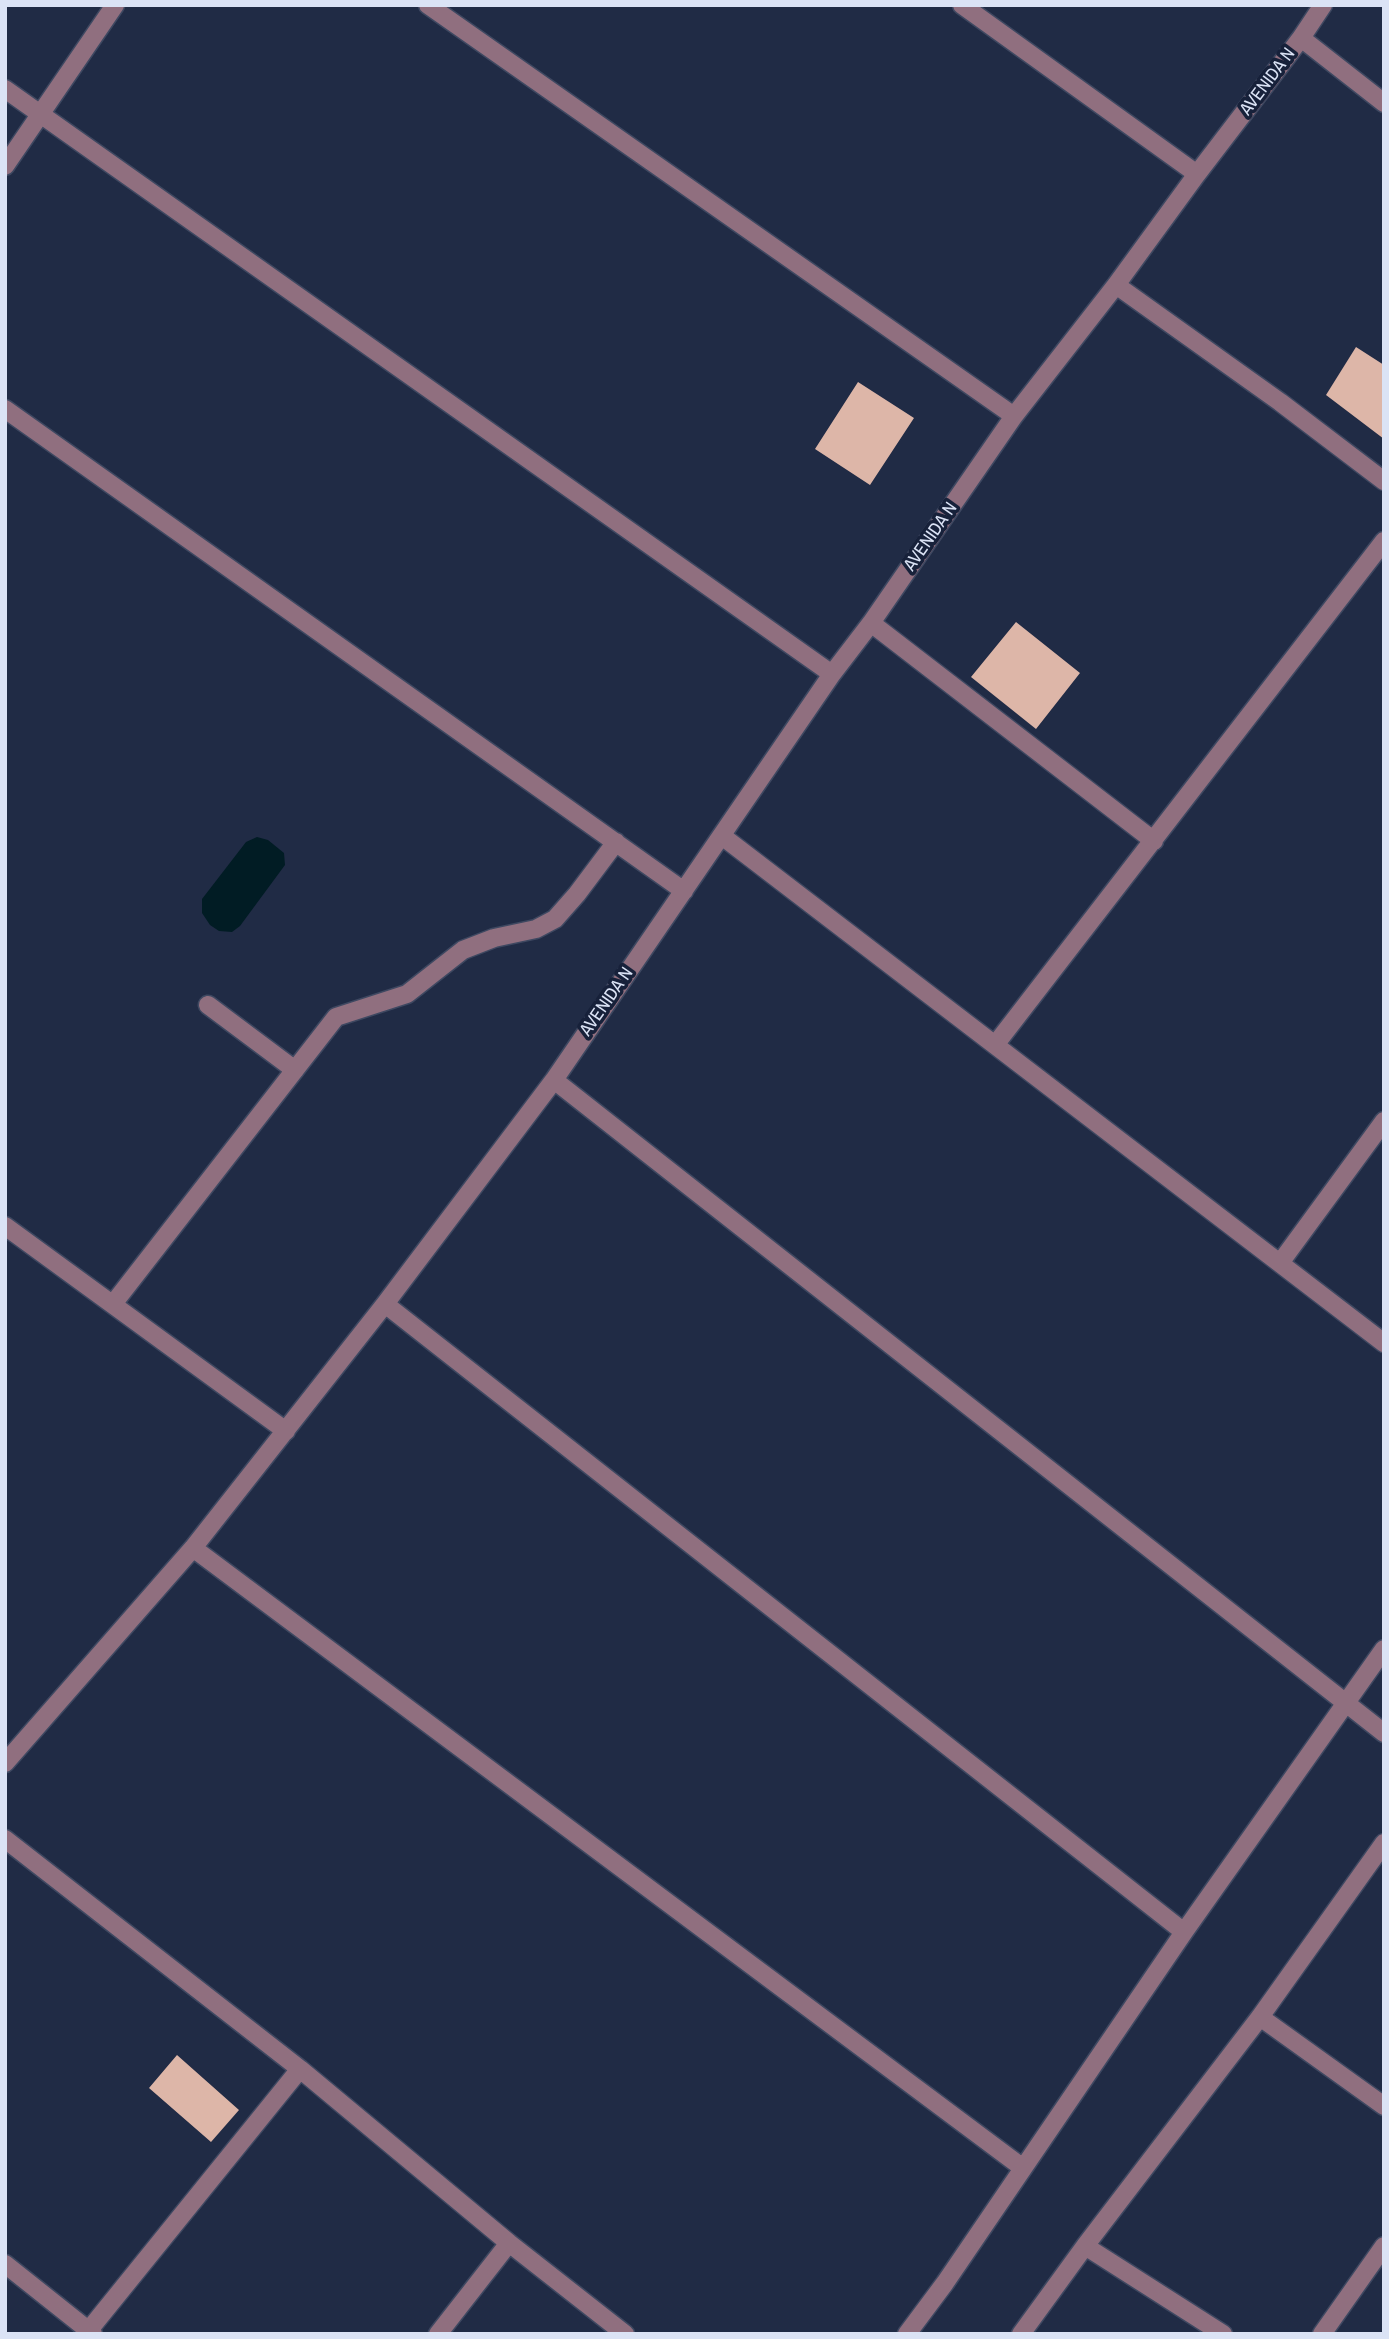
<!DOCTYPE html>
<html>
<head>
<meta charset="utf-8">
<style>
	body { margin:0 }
	#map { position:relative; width:1389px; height:2339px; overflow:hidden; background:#202b45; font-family:"Archivo Narrow",sans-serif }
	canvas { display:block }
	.frame { position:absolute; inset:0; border:7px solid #dbe3f5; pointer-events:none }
</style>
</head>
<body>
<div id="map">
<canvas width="1389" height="2339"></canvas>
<div class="frame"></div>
</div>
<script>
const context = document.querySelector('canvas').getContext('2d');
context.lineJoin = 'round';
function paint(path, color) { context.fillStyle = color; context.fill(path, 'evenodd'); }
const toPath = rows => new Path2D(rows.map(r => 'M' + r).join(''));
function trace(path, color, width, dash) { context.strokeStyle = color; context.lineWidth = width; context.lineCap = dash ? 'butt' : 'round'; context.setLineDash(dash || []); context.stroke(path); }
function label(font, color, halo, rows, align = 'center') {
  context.font = font + ' "Archivo Narrow",sans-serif'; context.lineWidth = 7; context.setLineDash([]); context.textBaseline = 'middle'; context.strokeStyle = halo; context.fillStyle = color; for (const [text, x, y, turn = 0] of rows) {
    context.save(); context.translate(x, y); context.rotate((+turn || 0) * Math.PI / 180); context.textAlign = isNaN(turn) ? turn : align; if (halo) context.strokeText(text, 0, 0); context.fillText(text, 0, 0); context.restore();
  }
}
const water = toPath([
	[257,837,268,840,284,853,285,865,240,926,232,932,219,931,210,925,202,913,202,899,246,842]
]);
const building = toPath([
	[1356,347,1384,365,1384,439,1326,395],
	[858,382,914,418,870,485,815,449],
	[1016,622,1080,673,1036,729,971,677],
	[177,2055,239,2110,211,2142,149,2088]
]);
const minor = toPath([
	[428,5,1014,416],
	[962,5,1197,174],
	[1301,38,1384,103],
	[5,89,832,674],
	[5,166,115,5],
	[1116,285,1280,402,1384,481],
	[5,409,684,891],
	[871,623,1154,841],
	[722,836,1384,1343],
	[208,1005,295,1070],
	[995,1045,1384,541],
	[554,1080,1384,1733],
	[5,1226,286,1431],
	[1280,1263,1384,1121],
	[113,1304,336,1017,407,994,463,950,494,938,536,929,555,919,577,894,616,842],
	[385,1304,1184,1932],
	[193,1548,1023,2168],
	[5,1763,193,1548,385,1304,554,1080,832,674,871,623,1014,416,1116,285,1197,174,1301,38,1323,5],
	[5,1839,300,2069,509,2243,625,2334],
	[1260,2017,1384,2106],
	[1085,2246,1223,2334],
	[5,2264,93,2334],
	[89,2330,300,2069],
	[438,2334,509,2243],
	[907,2334,945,2283,1184,1932,1384,1649],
	[1021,2334,1085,2246,1260,2017,1384,1843],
	[1322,2334,1384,2246]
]);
const streetNames = [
	["AVENIDA N",1268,82,-53],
	["AVENIDA N",931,537,-55],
	["AVENIDA N",607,1002,-55]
];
paint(water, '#011c24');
paint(building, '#ddb6a8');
trace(minor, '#3e4861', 21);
trace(minor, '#906f7f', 18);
label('18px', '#dbe3f5', '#17213a', streetNames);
</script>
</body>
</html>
